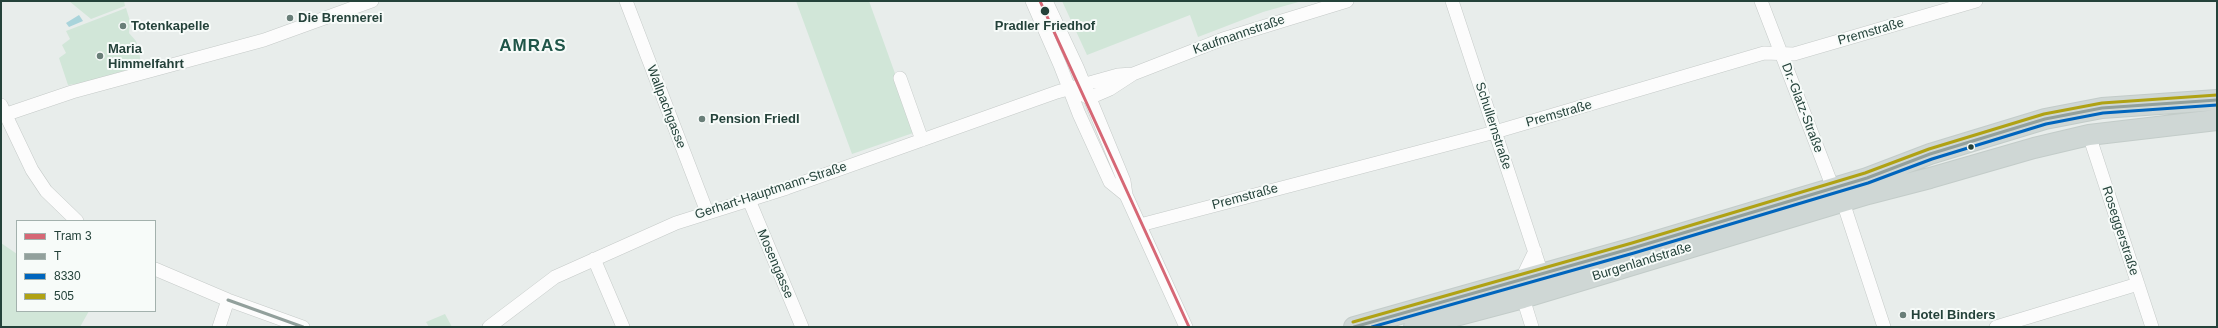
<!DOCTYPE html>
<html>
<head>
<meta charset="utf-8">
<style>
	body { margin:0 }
	#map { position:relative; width:2218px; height:328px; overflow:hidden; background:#e8edeb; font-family:Helvetica,sans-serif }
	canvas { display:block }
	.frame { position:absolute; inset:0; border:2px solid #24423a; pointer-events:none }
	.legend { position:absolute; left:16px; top:220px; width:140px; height:92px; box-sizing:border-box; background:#f7fbf9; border:1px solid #a3b1ad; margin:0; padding:5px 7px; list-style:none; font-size:12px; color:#24423a }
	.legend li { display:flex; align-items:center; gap:8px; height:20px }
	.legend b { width:20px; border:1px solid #a3b1ad }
</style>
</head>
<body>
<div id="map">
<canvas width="2218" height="328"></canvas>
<div class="frame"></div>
<ul class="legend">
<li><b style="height:5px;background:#d66775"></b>Tram 3</li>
<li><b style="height:5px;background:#92a09c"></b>T</li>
<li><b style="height:5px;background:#0065bd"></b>8330</li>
<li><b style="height:5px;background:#b0a214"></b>505</li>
</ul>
</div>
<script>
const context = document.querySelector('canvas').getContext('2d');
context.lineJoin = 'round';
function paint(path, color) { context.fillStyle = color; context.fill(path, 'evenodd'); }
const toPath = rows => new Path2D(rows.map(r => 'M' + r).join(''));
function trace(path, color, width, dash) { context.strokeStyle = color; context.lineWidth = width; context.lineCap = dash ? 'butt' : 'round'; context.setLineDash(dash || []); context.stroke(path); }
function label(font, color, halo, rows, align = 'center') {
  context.font = font + ' Helvetica,sans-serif'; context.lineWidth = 4; context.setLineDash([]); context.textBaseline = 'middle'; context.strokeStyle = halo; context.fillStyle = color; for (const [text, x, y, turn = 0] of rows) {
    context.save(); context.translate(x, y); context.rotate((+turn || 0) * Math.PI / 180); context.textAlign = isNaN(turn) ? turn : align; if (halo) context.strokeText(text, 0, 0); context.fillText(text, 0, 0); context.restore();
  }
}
const green = toPath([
	[69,1,124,1,125,6,91,19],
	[796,1,869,1,916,132,852,154],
	[1062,1,1302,1,1263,12,1198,37,1190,15,1087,55],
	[126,8,130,21,129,33,136,41,138,47,141,63,139,66,76,86,74,84,68,85,59,58,66,53,62,45,70,39,66,31],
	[1,243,17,254,17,311,89,311,80,327,1,327],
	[445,314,452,327,429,327,426,322]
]);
const water = toPath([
	[79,15,83,21,69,27,66,23]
]);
const primaryTunnel = toPath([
	[2189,113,2217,110]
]);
const minor = toPath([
	[626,1,707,212],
	[1032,1,1060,65,1079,114,1110,182,1126,195],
	[1046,1,1077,67,1124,181,1126,195,1186,327],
	[1452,1,1542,274],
	[1761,1,1833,188,1828,194],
	[900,78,922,140],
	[1082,94,1089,98,1110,89,1133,74,1223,39,1347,1],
	[1,105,32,170,46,191,77,221],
	[7,114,72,92,264,40,372,1],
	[2089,135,2152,327],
	[749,200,802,327],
	[1843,202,1884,327],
	[1140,225,1495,132,1764,53,1794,54,1976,1],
	[594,259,623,327],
	[155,269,228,300,303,327],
	[219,327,228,300],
	[489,327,555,277,676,223,787,188,1057,92,1118,75,1133,74],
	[1532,327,1523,298,1521,280,1535,251],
	[1996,327,2138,284]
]);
const primary = toPath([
	[1354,327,1633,248,1867,178,1930,154,2045,119,2102,108,2217,100],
	[1414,327,1523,298,1868,194,1930,178,2034,148,2089,135,2217,120]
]);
const bus1 = toPath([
	[228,300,303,327],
	[1354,327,1633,248,1867,178,1930,154,2045,119,2102,108,2217,100]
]);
const bus2 = toPath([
	[1372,327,1634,253,1868,183,1932,159,2046,124,2103,113,2217,105]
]);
const bus3 = toPath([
	[1353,322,1632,243,1865,173,1929,149,2044,114,2102,103,2217,95]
]);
const tram1 = toPath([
	[1040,1,1189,327]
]);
const markers = [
	[1045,11,5,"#24423a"],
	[290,18,4,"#697e78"],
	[123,26,4,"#697e78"],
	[100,56,4,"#697e78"],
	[702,119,4,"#697e78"],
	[1971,147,3.5,"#24423a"],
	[1903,315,4,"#697e78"]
];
const poiNames = [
	["Die Brennerei",298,18],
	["Totenkapelle",131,26],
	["Maria",108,49],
	["Himmelfahrt",108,64],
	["Pension Friedl",710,119],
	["Hotel Binders",1911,315]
];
const stopNames = [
	["Pradler Friedhof",1045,26]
];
const streetNames = [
	["Premstraße",1871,32,-16],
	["Kaufmannstraße",1239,35,-19],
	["Wallpachgasse",666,107,69],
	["Dr.-Glatz-Straße",1802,108,69],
	["Premstraße",1559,114,-16],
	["Schullernstraße",1493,126,72],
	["Gerhart-Hauptmann-Straße",771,191,-18],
	["Premstraße",1245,197,-15],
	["Roseggerstraße",2120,231,72],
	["Burgenlandstraße",1642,262,-17],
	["Mosengasse",775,264,67]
];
const districtNames = [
	["AMRAS",533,46]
];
paint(green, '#d1e6d8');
paint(water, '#a9d4db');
trace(primaryTunnel, '#c1cbc8', 20, [20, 10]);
trace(minor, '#c5cac8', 14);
trace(primary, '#c3ccc9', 22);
trace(minor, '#fcfcfc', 13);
trace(primary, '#cfd7d5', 20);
trace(bus1, '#92a09c', 3);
trace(bus2, '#0065bd', 3);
trace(bus3, '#b0a214', 3);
trace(tram1, '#d66775', 3);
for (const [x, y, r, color] of markers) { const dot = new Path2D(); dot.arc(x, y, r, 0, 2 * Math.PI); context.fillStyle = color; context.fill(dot); trace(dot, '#f7fbf9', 1.5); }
label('bold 13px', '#24423a', '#f7fbf9', poiNames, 'left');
label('bold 13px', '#24423a', '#f7fbf9', stopNames);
label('13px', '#24423a', '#f7fbf9', streetNames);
context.letterSpacing = '1px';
label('bold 17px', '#1f5548', '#f7fbf9', districtNames);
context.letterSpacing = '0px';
</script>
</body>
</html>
